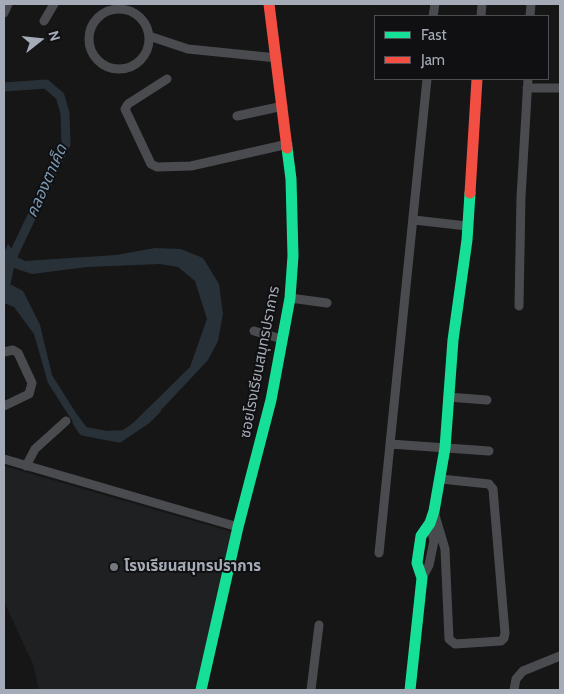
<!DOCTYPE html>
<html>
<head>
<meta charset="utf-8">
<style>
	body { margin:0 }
	#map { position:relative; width:564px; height:694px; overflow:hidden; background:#161616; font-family:Cabin,sans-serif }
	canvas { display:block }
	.frame { position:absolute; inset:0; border:5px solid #a6acb7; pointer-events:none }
	.legend { position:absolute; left:374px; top:15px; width:175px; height:65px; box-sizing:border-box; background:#101012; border:1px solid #4c4e54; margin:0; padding:6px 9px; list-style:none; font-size:15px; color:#a6acb7 }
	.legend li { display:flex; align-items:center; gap:10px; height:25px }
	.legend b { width:25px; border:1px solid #4c4e54 }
	.north { position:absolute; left:15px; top:15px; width:50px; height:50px; -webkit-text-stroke:4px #101012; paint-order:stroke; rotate:74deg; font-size:14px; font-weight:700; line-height:20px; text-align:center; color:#a6acb7 }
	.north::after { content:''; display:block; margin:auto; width:18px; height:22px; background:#a6acb7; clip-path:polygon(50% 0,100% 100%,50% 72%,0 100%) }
</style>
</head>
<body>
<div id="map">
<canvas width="564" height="694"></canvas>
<div class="frame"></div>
<ul class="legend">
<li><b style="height:6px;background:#16e098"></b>Fast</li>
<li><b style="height:6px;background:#f24e42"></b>Jam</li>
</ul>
<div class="north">N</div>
</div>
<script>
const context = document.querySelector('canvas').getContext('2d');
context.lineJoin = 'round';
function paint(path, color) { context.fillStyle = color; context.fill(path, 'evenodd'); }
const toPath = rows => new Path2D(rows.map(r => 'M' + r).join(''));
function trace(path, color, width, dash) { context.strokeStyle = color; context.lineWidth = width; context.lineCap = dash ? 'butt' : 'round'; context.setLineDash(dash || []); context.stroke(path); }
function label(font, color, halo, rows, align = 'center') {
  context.font = font + ' Cabin,"Noto Sans Thai",sans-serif'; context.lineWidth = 4; context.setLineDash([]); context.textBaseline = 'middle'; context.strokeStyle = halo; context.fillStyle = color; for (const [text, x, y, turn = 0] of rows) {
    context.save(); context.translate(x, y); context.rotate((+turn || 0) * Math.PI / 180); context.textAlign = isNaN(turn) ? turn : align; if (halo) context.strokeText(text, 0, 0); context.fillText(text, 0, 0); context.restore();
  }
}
const built = toPath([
	[4,466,232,532,196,690,39,690,33,664,4,602]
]);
const water = toPath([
	[8,244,17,257,25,261,116,255,155,248,181,249,203,258,219,284,223,314,218,341,208,360,163,408,129,431,116,438,83,431,73,422,48,383,34,334,14,307,4,303,4,284,12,285,23,291,40,325,52,375,76,413,87,428,105,431,126,430,190,367,207,319,195,281,178,267,160,264,87,267,32,274,14,268,10,279,4,278,4,252]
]);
const canal = toPath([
	[4,87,46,84,60,96,65,113,66,144,11,260,4,293],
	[77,422,83,431,119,438,146,420,157,409]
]);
const street = toPath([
	'89 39a30 30 0 1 1 60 0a30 30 0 1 1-60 0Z',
	[4,13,8,4],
	[433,16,435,4],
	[481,16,482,4],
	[530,16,531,4],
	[44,21,54,4],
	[149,36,188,49,277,58],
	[167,79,128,104,125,109,151,164,157,167,191,166,288,144],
	[527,88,560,88],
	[237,116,283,106],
	[414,220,467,226],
	[290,298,327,303],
	[519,306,521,197,528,79],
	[254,331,282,339],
	[4,352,13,350,18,353,32,383,29,394,4,406],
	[448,397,487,400],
	[390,444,489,451],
	[4,459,238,527],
	[26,466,35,449,66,421],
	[434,512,445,549,449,639,455,644,501,641,504,638,505,633,493,489,489,484,441,479],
	[379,553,427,79],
	[422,578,429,565,434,541,430,523],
	[311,690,319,625],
	[514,690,516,679,523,671,560,656]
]);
const fast = toPath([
	[201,690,238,527,271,400,290,298,293,256,291,179,287,148],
	[410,690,422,578,417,563,421,536,430,523,434,511,445,448,453,340,467,240,470,193]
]);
const jam = toPath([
	[269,4,287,148],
	[470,193,477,79]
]);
const markers = [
	[114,567,5,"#74787f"]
];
const streetNames = [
	["ซอยโรงเรียนสมุทรปราการ",260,362,-79]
];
const poiNames = [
	["โรงเรียนสมุทรปราการ",124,567]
];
const waterNames = [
	["คลองตาเค็ด",47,181,-66]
];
paint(built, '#1f2022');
paint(water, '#283138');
trace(canal, '#283138', 9);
trace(street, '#494b4f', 9);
trace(fast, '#16e098', 11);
trace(jam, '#f24e42', 11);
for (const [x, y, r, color] of markers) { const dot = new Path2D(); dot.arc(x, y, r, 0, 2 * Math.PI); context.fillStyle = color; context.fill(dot); trace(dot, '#101012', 2); }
label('15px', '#a6acb7', '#101012', streetNames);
label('bold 15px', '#a6acb7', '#101012', poiNames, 'left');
label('italic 16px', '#7b9bb4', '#101012', waterNames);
</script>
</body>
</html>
